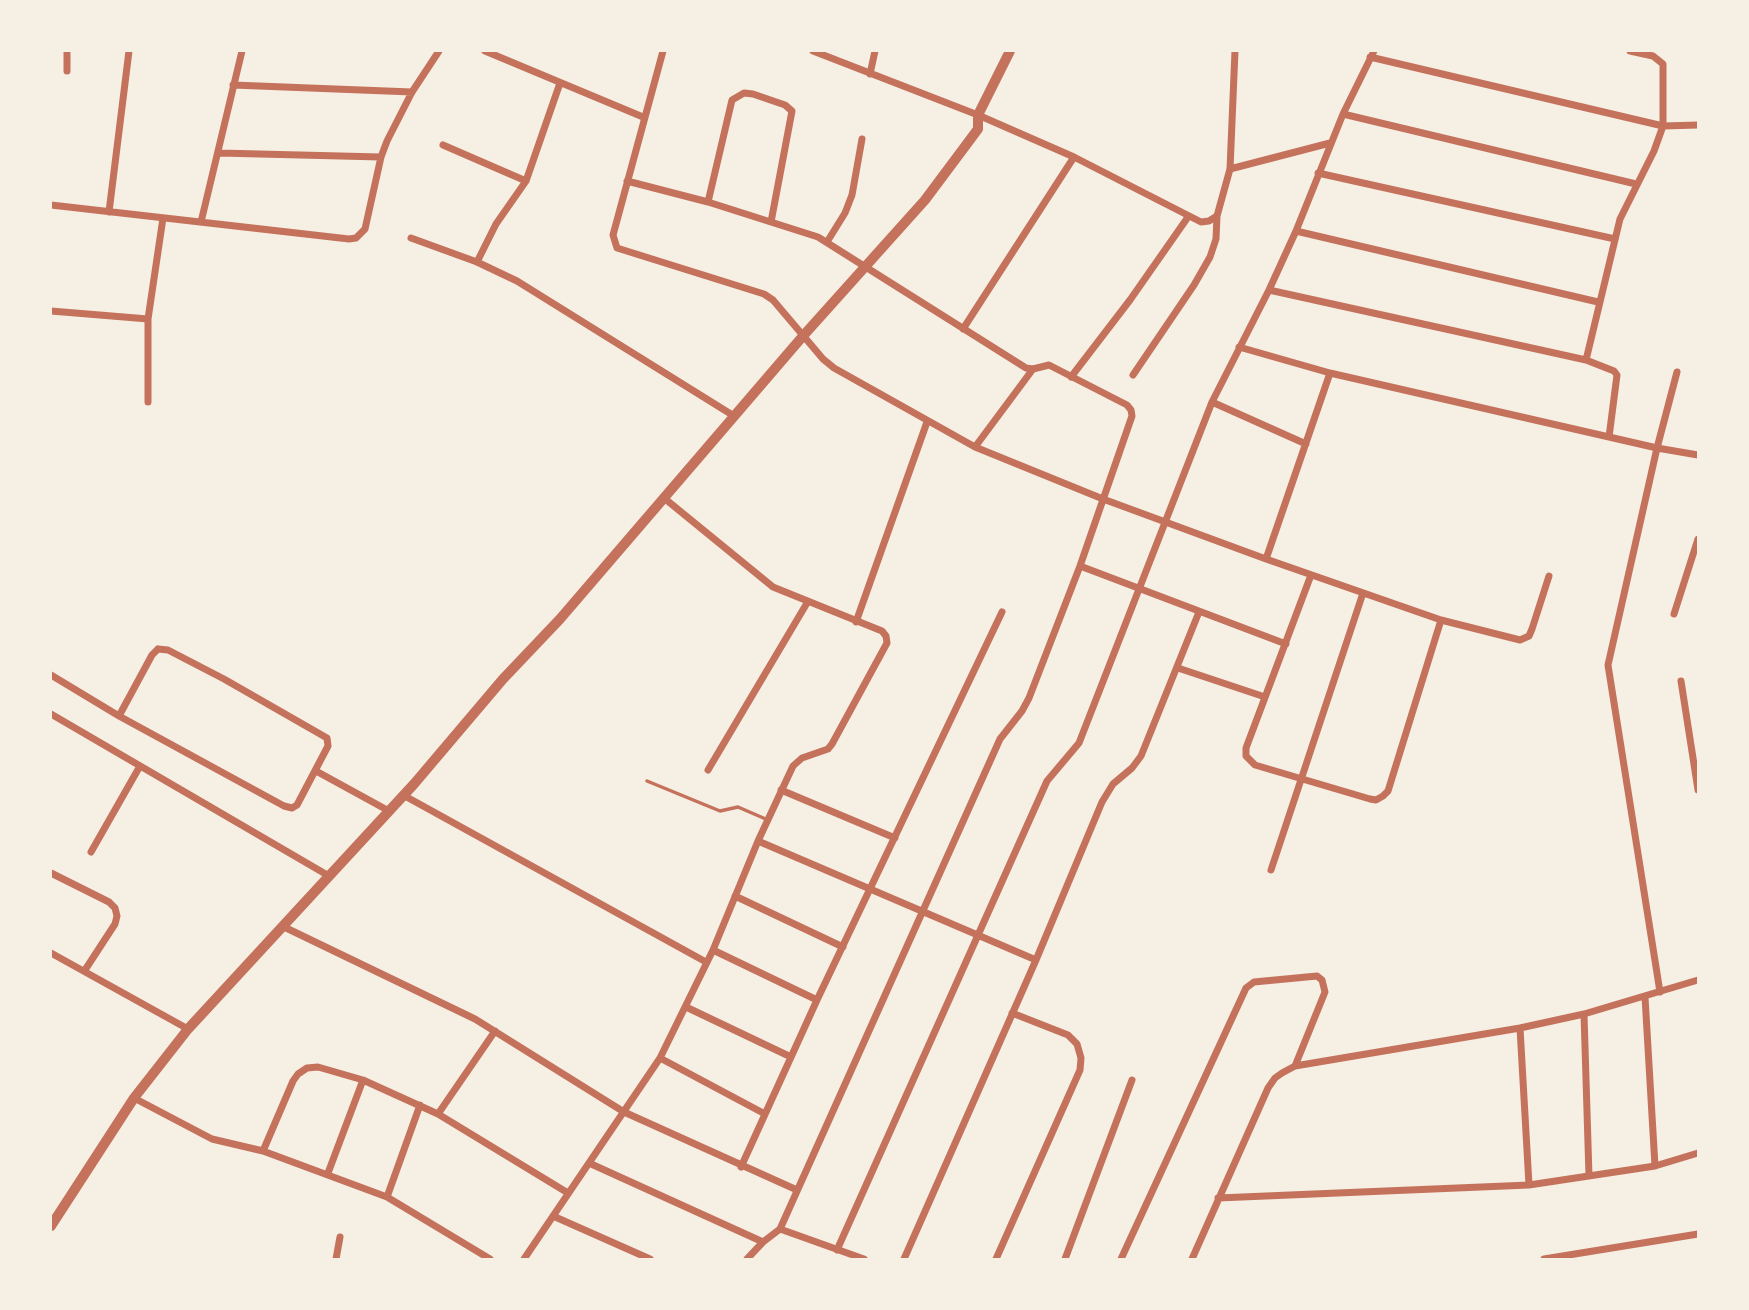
<!DOCTYPE html>
<html>
<head>
<meta charset="utf-8">
<style>
	body { margin:0 }
	#map { position:relative; width:1749px; height:1310px; overflow:hidden; background:#f6efe4; font-family:"Public Sans",sans-serif }
	canvas { display:block }
	.frame { position:absolute; inset:0; border:52px solid #f6efe4; pointer-events:none }
</style>
</head>
<body>
<div id="map">
<canvas width="1749" height="1310"></canvas>
<div class="frame"></div>
</div>
<script>
const context = document.querySelector('canvas').getContext('2d');
context.lineJoin = 'round';
const toPath = rows => new Path2D(rows.map(r => 'M' + r).join(''));
function trace(path, color, width, dash) { context.strokeStyle = color; context.lineWidth = width; context.lineCap = dash ? 'butt' : 'round'; context.setLineDash(dash || []); context.stroke(path); }
const service = toPath([
	[647,781,720,811,738,807,768,820]
]);
const minor = toPath([
	[485,51,643,117],
	[663,51,613,235,617,248,764,294,773,300,823,359,834,368,975,447,1103,499,1266,559,1441,620,1520,640,1529,636,1532,629,1549,576],
	[813,51,978,115,1074,157,1201,222,1209,221,1217,216,1230,169,1235,51],
	[1370,57,1663,126,1663,64,1653,56,1630,51],
	[67,71,67,51],
	[870,74,875,51],
	[233,85,412,92],
	[1343,114,1636,184],
	[443,145,526,181],
	[219,153,381,157],
	[1230,169,1330,143],
	[1318,173,1615,239],
	[627,181,708,202,818,237,1026,368,1033,369,1049,365,1127,405,1131,410,1132,416,1080,566,1029,698,1022,711,1000,739,780,1229,763,1242,747,1259],
	[708,202,732,100,744,93,753,94,785,105,792,111,771,222],
	[51,205,349,239,356,238,365,229,381,157,387,141,412,92,439,51],
	[109,212,129,51],
	[201,222,242,51],
	[1296,231,1598,302],
	[411,238,477,262,517,281,734,416],
	[827,242,845,213,852,195,862,139],
	[477,262,496,224,526,181,560,83],
	[1269,290,1586,360],
	[51,311,148,319,163,218],
	[148,319,148,402],
	[963,329,1074,157],
	[1239,347,1330,373,1657,448,1698,455],
	[1133,375,1194,285,1210,257,1216,239,1217,216],
	[1071,377,1130,300,1188,217],
	[1212,402,1306,444],
	[1609,437,1617,375,1614,371,1586,360,1620,219,1654,151,1663,126,1698,125],
	[975,447,1033,369],
	[1266,559,1330,373],
	[1080,566,1286,644],
	[1311,575,1246,748,1246,756,1255,765,1370,799,1376,800,1383,796,1388,791,1441,620],
	[1674,614,1698,539],
	[856,622,927,422],
	[158,649,168,650,224,679,327,738,328,746,297,805,292,808,284,806,119,716,152,655,158,649],
	[1178,668,1265,697],
	[51,675,119,716],
	[1681,681,1698,790],
	[51,714,329,876],
	[708,770,807,603],
	[316,771,389,811],
	[781,790,895,838],
	[403,795,706,962],
	[758,841,1036,960],
	[91,852,140,766],
	[1271,870,1363,593],
	[51,873,109,902,115,908,117,916,115,924,85,970],
	[735,896,843,947],
	[282,926,475,1019,624,1112,797,1190],
	[713,950,817,1000],
	[51,953,188,1029],
	[1660,992,1608,665,1657,448,1677,372],
	[1645,997,1655,1166],
	[686,1007,791,1057],
	[1584,1014,1589,1176],
	[1520,1028,1529,1185],
	[660,1058,765,1114],
	[134,1098,212,1139,263,1151,387,1197,490,1259],
	[438,1114,495,1031],
	[263,1151,293,1081,298,1074,307,1068,318,1067,363,1080,438,1114,568,1193],
	[589,1163,763,1242],
	[741,1167,817,1000,1002,612],
	[328,1173,363,1080],
	[387,1197,420,1105],
	[1218,1198,1529,1185,1655,1166,1698,1153],
	[553,1216,650,1259],
	[780,1229,864,1259],
	[837,1250,1047,781,1079,743,1212,402,1269,290,1296,231,1343,114,1374,51],
	[336,1259,340,1237],
	[524,1259,660,1058,713,950,758,841,793,766,802,758,828,749,832,744,887,643,886,636,882,631,773,587,664,498],
	[904,1259,1036,960,1102,802,1113,784,1132,768,1141,756,1199,612],
	[996,1259,1080,1070,1081,1058,1077,1044,1068,1035,1012,1013],
	[1065,1259,1132,1080],
	[1121,1259,1246,988,1254,982,1317,976,1322,980,1325,992,1295,1066],
	[1192,1259,1268,1088,1275,1078,1282,1073,1295,1066,1520,1028,1584,1014,1698,980],
	[1544,1259,1698,1234]
]);
const tertiary = toPath([
	[51,1226,134,1098,188,1029,414,784,503,679,560,619,803,336,925,200,978,129,978,115,1010,51]
]);
trace(service, '#c5725c', 3.5);
trace(minor, '#c5725c', 7);
trace(tertiary, '#c5725c', 10);
</script>
</body>
</html>
